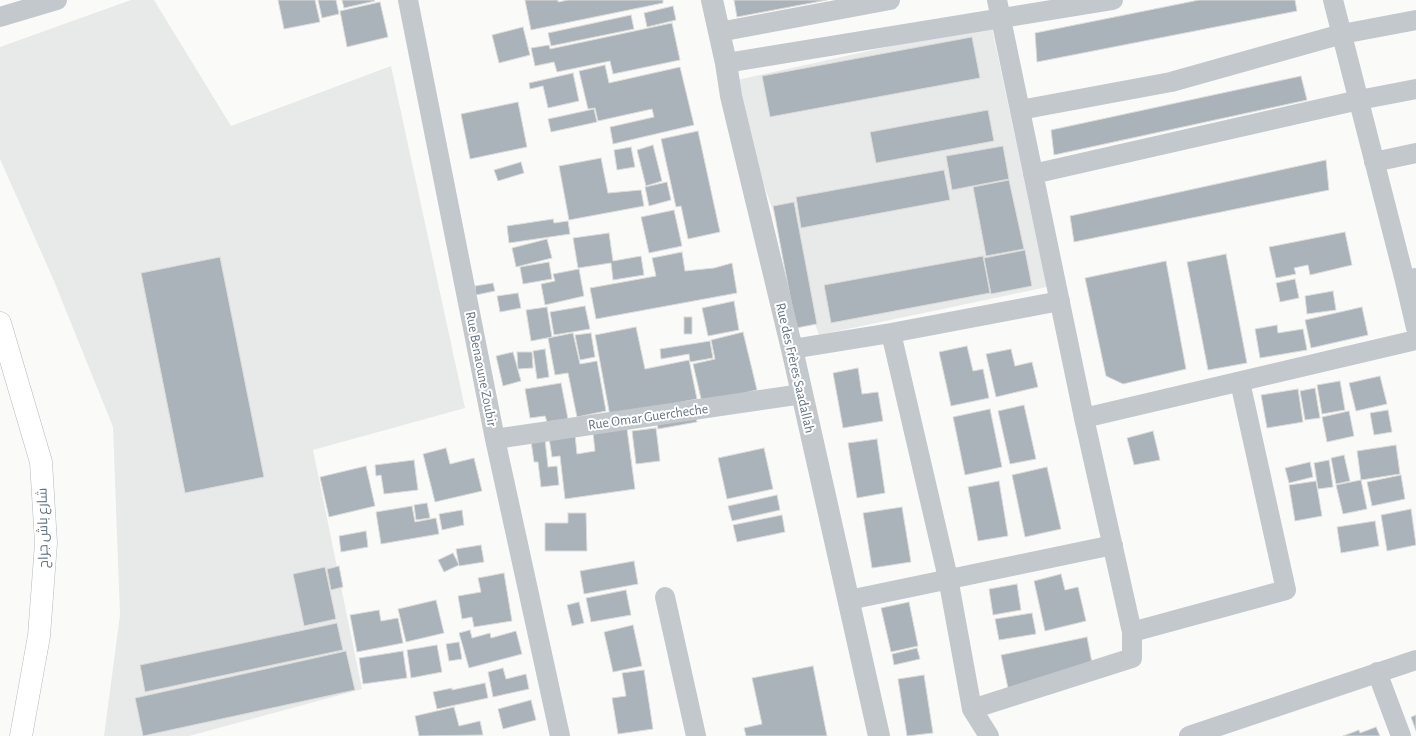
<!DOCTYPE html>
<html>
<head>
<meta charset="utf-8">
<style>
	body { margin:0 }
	canvas { display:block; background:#fafaf8 }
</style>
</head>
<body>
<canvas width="1416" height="736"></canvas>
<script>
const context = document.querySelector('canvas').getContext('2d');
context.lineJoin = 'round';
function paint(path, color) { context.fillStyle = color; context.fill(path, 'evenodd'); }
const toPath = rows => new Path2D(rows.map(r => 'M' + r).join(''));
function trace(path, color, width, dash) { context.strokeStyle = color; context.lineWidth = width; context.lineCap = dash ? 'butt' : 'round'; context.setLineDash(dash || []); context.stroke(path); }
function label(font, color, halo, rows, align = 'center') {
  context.font = font + ' "Alegreya Sans",Cairo,sans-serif'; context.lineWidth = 4; context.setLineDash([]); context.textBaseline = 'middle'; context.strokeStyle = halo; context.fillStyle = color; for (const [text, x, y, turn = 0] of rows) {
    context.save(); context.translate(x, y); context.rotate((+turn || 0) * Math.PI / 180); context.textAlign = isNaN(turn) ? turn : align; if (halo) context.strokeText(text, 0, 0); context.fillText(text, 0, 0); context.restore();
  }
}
const built = toPath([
	[131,0,154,0,231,126,391,66,465,408,313,450,362,689,189,736,104,736,120,615,113,427,54,281,0,159,0,47],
	[991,24,1047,287,819,335,731,96,728,82]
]);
const building = toPath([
	[278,0,315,0,320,22,284,29,278,0],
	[318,0,336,0,339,14,322,18,318,0],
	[342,0,374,0,375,1,344,8,342,0],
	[525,0,558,0,558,2,568,0,663,0,663,3,531,30,525,0],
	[734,0,827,0,737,17,734,0],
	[1199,0,1295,0,1297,11,1037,62,1035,33,1199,0],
	[380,2,388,37,347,47,340,11,380,2],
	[673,6,676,20,647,27,644,13,673,6],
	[631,15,634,29,551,46,548,33,631,15],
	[672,23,680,60,613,74,610,61,557,72,554,62,535,66,531,48,549,45,550,49,672,23],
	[523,27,530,55,499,63,492,35,523,27],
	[972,37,980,78,770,117,762,76,972,37],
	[605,65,609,83,680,67,694,125,613,144,610,127,654,117,652,109,598,121,595,108,588,109,579,71,605,65],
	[573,73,579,101,548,108,543,86,530,89,529,83,573,73],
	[1301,76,1307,100,1054,155,1051,130,1301,76],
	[518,102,527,147,470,159,461,114,518,102],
	[594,109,597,122,551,132,548,119,594,109],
	[988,110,994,141,876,163,870,132,988,110],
	[698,131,720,232,688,239,681,206,676,207,661,139,698,131],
	[653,145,662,181,646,186,637,150,653,145],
	[1003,146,1009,179,952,190,946,156,1003,146],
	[631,147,635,167,617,170,614,150,631,147],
	[601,158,608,193,641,190,644,206,569,220,559,166,601,158],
	[1326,160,1329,190,1074,242,1070,216,1326,160],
	[521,162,524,173,498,181,494,170,521,162],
	[944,170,950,200,801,228,796,197,944,170],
	[1009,180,1024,249,986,256,973,187,1009,180],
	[667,182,671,200,649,206,645,187,667,182],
	[794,202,817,324,796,328,773,206,794,202],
	[674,210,682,246,649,253,641,217,674,210],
	[553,219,554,223,568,221,570,234,509,243,507,226,553,219],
	[1345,232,1352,265,1310,275,1308,265,1294,268,1296,274,1276,278,1269,247,1345,232],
	[609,233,613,261,641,256,644,275,613,280,611,263,578,268,573,238,609,233],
	[547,239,552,258,516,267,512,248,547,239],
	[1025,250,1032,286,991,294,984,258,1025,250],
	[682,252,685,271,714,268,732,263,737,293,596,319,590,288,656,276,652,258,682,252],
	[1226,254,1247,363,1208,370,1187,262,1226,254],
	[983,256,990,293,831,323,824,285,983,256],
	[220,257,264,477,185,493,141,273,220,257],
	[1166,261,1186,369,1123,384,1106,376,1085,278,1166,261],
	[549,262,552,279,523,284,520,267,549,262],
	[579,269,584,296,545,305,541,284,555,281,553,274,579,269],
	[1295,279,1299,298,1280,302,1276,283,1295,279],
	[493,283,495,291,476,295,475,286,493,283],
	[1333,291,1336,310,1307,314,1305,296,1333,291],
	[518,293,521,308,500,312,497,296,518,293],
	[734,301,739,330,708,336,702,308,734,301],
	[585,306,590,329,554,335,550,312,585,306],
	[547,307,552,337,531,341,526,310,547,307],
	[1362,307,1368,335,1311,348,1305,320,1362,307],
	[684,317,692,317,692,334,684,334,684,317],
	[1277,325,1278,333,1303,329,1307,350,1260,358,1255,329,1277,325],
	[636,327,645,369,689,360,697,399,610,416,595,335,636,327],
	[743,332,757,390,702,403,693,364,715,359,711,340,743,332],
	[573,333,580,364,597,361,606,411,577,417,568,373,555,375,548,338,573,333],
	[591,333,595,357,580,360,575,335,591,333],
	[710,341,713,358,690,362,689,354,661,359,660,349,710,341],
	[967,346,973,371,983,369,989,398,951,406,939,352,967,346],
	[545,349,549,377,537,379,533,351,545,349],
	[1011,349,1015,366,1032,362,1038,387,996,397,986,354,1011,349],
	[513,352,521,381,503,386,496,356,513,352],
	[517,352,532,352,533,368,518,369,517,352],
	[858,368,862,394,878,392,883,421,843,428,833,373,858,368],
	[1380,376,1387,404,1356,411,1349,383,1380,376],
	[1340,381,1345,410,1322,414,1317,385,1340,381],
	[561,383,568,419,547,422,545,416,530,418,525,389,561,383],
	[1315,388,1320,418,1305,420,1300,391,1315,388],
	[1298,389,1303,422,1267,428,1261,395,1298,389],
	[1024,405,1036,459,1010,464,998,411,1024,405],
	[990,409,1002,467,965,475,953,417,990,409],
	[1388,410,1392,432,1374,435,1370,413,1388,410],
	[694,411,697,422,658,429,656,417,694,411],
	[1349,411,1354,436,1327,442,1322,417,1349,411],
	[656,428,660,461,636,464,632,431,656,428],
	[627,429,635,489,565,499,560,456,552,457,549,438,575,435,577,454,595,451,593,433,627,429],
	[1153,431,1160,460,1134,465,1127,438,1153,431],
	[545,439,548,467,557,466,559,485,541,487,538,462,534,462,531,441,545,439],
	[877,439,885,493,857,498,848,443,877,439],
	[1396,445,1400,474,1361,480,1357,451,1396,445],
	[446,448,450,464,474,458,482,491,435,502,423,454,446,448],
	[764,448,773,489,727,499,718,458,764,448],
	[1344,455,1350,481,1336,484,1331,458,1344,455],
	[414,460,418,490,384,494,381,475,376,476,375,465,414,460],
	[1329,460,1333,487,1318,489,1314,463,1329,460],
	[1310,462,1313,477,1289,483,1285,468,1310,462],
	[366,466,375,506,329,517,320,477,366,466],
	[1047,467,1061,529,1025,537,1012,475,1047,467],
	[1401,475,1405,499,1372,506,1367,482,1401,475],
	[1361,480,1367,509,1343,514,1336,485,1361,480],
	[999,481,1008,536,978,541,968,487,999,481],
	[1316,481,1322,516,1295,521,1289,485,1316,481],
	[777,495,780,510,732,521,728,506,777,495],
	[427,503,430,518,416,520,414,505,427,503],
	[412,506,415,522,436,518,439,534,381,544,376,512,412,506],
	[902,507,911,562,872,568,863,513,902,507],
	[1411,509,1416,545,1387,551,1381,515,1411,509],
	[462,510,464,525,442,530,439,514,462,510],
	[568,513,586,513,587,551,545,551,545,523,568,523,568,513],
	[782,515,785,532,737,542,733,525,782,515],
	[1375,521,1379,546,1341,553,1337,527,1375,521],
	[366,531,368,547,341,552,339,536,366,531],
	[481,545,484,562,459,566,456,549,481,545],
	[453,553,459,565,444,572,438,560,453,553],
	[634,561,638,584,584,594,580,571,634,561],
	[339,566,343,587,331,590,327,569,339,566],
	[325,567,336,619,304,626,293,574,325,567],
	[504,573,512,621,474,627,472,617,462,619,458,596,481,592,478,578,504,573],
	[1061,574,1065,590,1078,587,1086,621,1045,631,1034,581,1061,574],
	[1017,584,1021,610,993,615,989,589,1017,584],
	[626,590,631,615,591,622,586,598,626,590],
	[436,600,444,633,406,642,398,609,436,600],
	[579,602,584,623,572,626,567,605,579,602],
	[909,602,918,646,891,652,881,608,909,602],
	[379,610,381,621,398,618,403,643,357,652,350,615,379,610],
	[1032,613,1036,634,999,640,995,619,1032,613],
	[337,623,343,650,145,692,140,665,337,623],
	[633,625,642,666,613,672,604,632,633,625],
	[470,630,472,638,490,633,491,638,516,631,522,654,469,668,459,633,470,630],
	[1087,637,1093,668,1008,688,1001,655,1087,637],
	[459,642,462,659,449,661,446,644,459,642],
	[437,645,442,672,411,678,407,650,437,645],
	[917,648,920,659,894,665,892,654,917,648],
	[346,651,355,690,143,736,135,698,346,651],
	[403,651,407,678,363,684,359,658,403,651],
	[813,666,827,736,746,736,744,728,762,724,752,678,813,666],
	[503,668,506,679,526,674,529,689,493,697,488,672,503,668],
	[644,670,653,729,618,734,612,698,626,696,622,673,644,670],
	[924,675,933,733,907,736,898,679,924,675],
	[485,683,488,698,437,709,433,692,452,688,452,690,485,683],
	[531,700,536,720,503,729,498,709,531,700],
	[454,707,459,726,480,721,483,735,419,736,415,716,454,707],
	[1416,715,1416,731,1411,717,1416,715],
	[1376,727,1380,736,1343,736,1359,730,1360,733,1376,727]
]);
const minor = toPath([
	[408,0,495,439,560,736],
	[997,0,1084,418,1132,632],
	[1333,0,1405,281],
	[0,17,57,0],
	[719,32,890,0],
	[726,63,1113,0],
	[1020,110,1171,82,1342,34,1416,20],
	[1374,162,1416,153],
	[1033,174,1359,100,1416,89],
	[1416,278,1405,281,1416,328],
	[891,333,948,578,972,709],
	[792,349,891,333,1060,301],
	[1084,418,1416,340],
	[495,439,802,394],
	[665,597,696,736],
	[849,600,1113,545],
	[1377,672,1401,736],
	[989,736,972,709,1132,658,1132,632,1286,590,1240,382],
	[1189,736,1416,660]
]);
const tertiary = toPath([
	[712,0,726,63,731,96,792,349,879,736]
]);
const secondary = toPath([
	[0,323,41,462,46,543,39,636,21,736]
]);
const streetNames = [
	["Rue des Frères Saadallah",795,368,77],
	["Rue Benaoune Zoubir",481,369,79],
	["Rue Omar Guercheche",648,417,-8],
	["شارع باش جراح",43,528,-91]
];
paint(built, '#e8e9e9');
paint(building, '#aab3b9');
trace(building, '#dcdcda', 1);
trace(secondary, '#b3babf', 23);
trace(minor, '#c3c8cc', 20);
trace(tertiary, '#c3c8cc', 22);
trace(secondary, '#fff', 22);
label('14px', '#657683', '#fff', streetNames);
</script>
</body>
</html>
